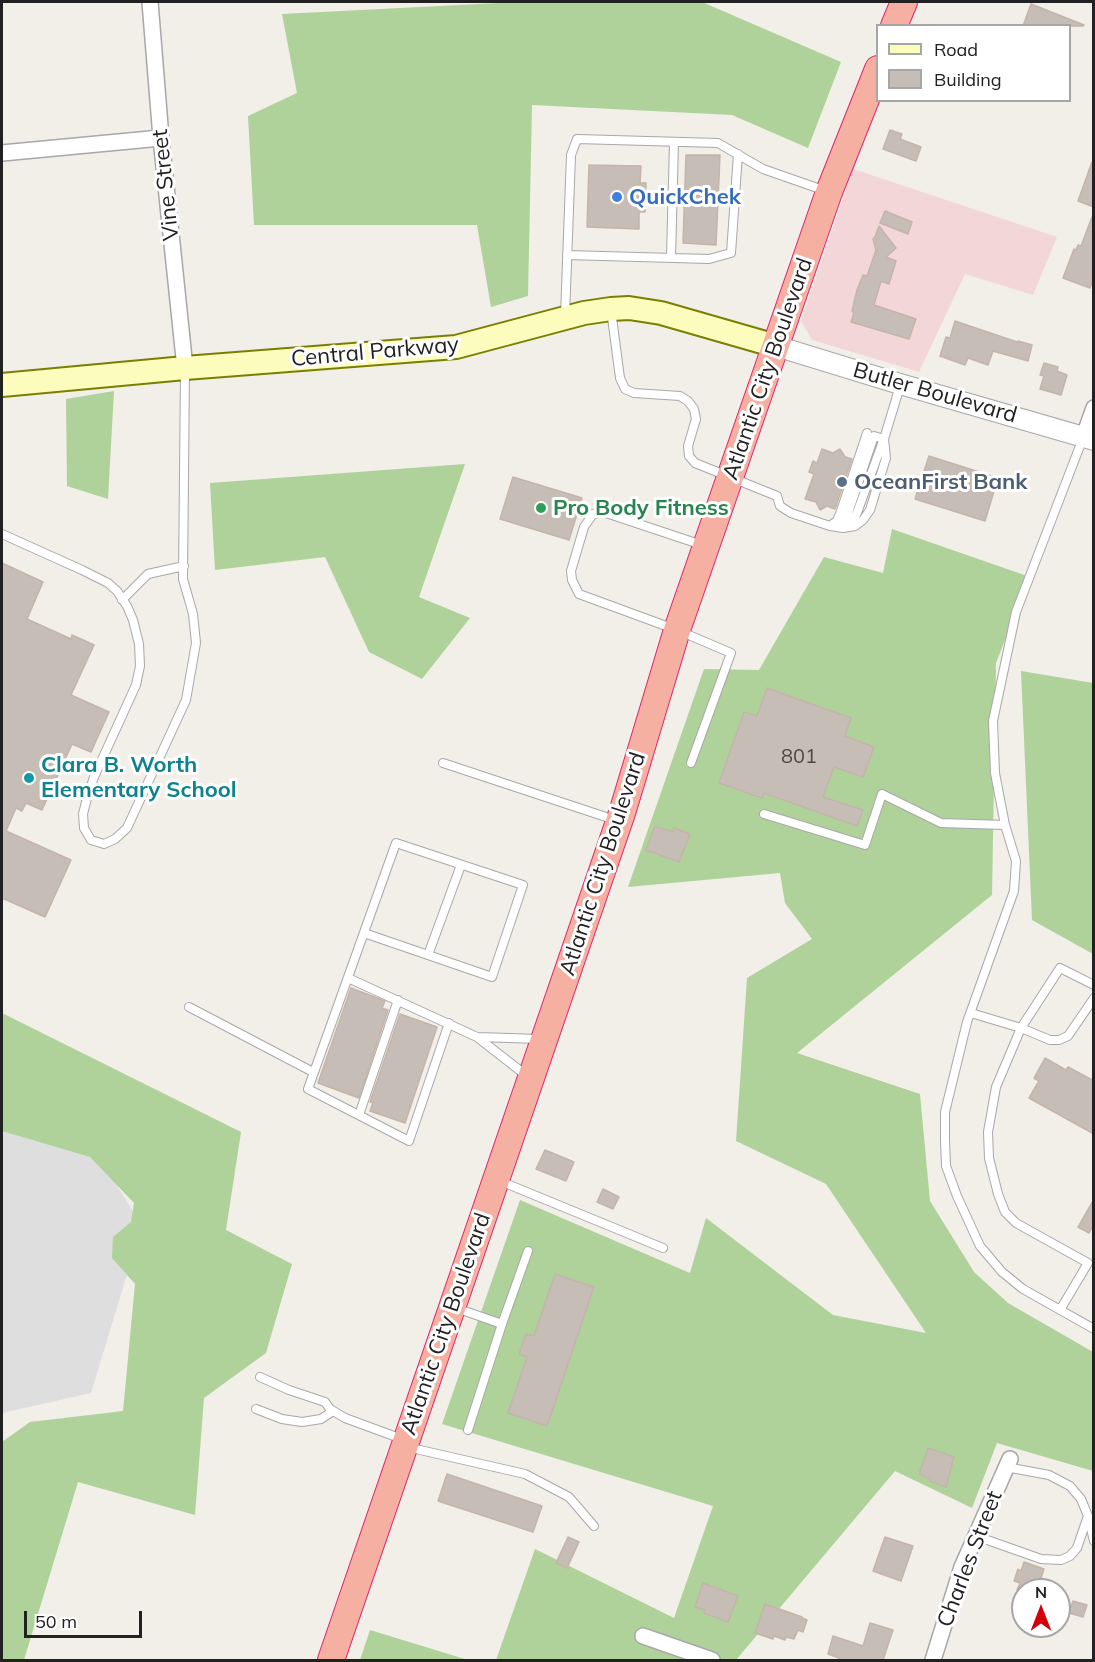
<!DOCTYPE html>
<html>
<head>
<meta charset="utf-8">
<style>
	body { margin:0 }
	#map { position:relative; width:1095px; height:1662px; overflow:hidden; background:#f2eee8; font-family:Mulish,sans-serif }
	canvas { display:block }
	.frame { position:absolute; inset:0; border:3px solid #212121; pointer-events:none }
	.legend { position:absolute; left:876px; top:24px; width:195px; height:78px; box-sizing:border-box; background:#fff; border:2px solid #a6a6a6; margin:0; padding:8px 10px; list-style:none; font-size:18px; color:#212121 }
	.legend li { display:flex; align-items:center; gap:12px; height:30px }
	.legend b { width:30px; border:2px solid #a6a6a6 }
	.north { position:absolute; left:1011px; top:1578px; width:60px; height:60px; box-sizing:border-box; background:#fff; border:2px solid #a6a6a6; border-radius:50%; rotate:0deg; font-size:16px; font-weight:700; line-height:24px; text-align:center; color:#212121 }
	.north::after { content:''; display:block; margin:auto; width:21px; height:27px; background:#d3000c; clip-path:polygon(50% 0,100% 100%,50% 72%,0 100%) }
	.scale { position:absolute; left:24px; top:1611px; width:118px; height:27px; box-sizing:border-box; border:3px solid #212121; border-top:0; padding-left:8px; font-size:18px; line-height:21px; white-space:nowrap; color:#212121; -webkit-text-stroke:4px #fff; paint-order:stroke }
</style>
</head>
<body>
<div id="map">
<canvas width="1095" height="1662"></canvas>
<div class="frame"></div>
<ul class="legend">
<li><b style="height:8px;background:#fcfcbc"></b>Road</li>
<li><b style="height:16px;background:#c7bdb7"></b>Building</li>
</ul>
<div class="north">N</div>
<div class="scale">50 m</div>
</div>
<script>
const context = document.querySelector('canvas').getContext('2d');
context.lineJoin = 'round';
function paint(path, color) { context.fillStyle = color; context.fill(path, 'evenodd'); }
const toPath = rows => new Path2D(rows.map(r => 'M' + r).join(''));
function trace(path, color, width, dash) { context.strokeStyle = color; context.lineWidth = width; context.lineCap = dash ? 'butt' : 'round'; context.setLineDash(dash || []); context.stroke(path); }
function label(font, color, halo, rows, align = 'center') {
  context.font = font + ' Mulish,sans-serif'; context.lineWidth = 6; context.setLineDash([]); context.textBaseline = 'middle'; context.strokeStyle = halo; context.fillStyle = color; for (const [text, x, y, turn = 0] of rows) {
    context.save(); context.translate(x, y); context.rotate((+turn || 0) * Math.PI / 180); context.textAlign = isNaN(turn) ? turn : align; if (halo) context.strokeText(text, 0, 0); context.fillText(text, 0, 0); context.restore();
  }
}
const residential = toPath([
	[2,1118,90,1143,142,1225,91,1393,2,1413]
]);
const commercial = toPath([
	[853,169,1057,237,1033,295,965,274,919,372,812,340,801,321]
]);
const forest = toPath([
	[519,2,702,2,841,62,808,148,732,115,532,105,528,296,491,307,477,225,254,225,248,116,297,93,282,14],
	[114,391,108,499,67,486,66,399],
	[465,464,419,597,470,618,422,679,369,652,325,557,215,570,210,483],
	[892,529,1030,577,996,663,992,895,797,1053,920,1094,930,1201,974,1272,1008,1303,1093,1352,1093,1471,997,1443,972,1508,895,1471,736,1660,496,1660,535,1549,674,1618,713,1506,442,1424,520,1200,690,1273,706,1218,833,1315,926,1333,826,1184,736,1141,747,978,812,939,785,903,780,873,628,887,704,669,759,670,824,557,883,573],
	[1021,671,1093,683,1093,954,1032,920],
	[2,1013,241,1132,226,1230,292,1264,266,1353,204,1398,195,1515,78,1482,24,1660,2,1660,2,1442,30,1422,123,1411,135,1284,112,1258,113,1237,131,1222,134,1203,90,1157,2,1131],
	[370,1630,468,1660,360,1660]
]);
const building = toPath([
	[1031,4,1084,25,1083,26,1023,26,1031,4],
	[890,130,902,134,900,139,921,147,916,161,883,149,890,130],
	[686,155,720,155,716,245,683,243,686,155],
	[1092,162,1094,162,1094,207,1078,201,1092,162],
	[589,165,641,166,640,183,646,183,645,212,639,212,639,229,587,227,589,165],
	[885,211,912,222,908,234,880,223,885,211],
	[1092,217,1094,217,1094,277,1090,288,1063,278,1074,249,1076,250,1078,245,1081,246,1092,217],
	[879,226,896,248,886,257,896,261,889,284,881,281,874,305,916,319,909,339,851,322,854,313,852,311,857,290,863,275,867,276,876,250,873,239,875,237,879,226],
	[955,321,1017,342,1018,341,1032,345,1028,361,993,351,988,365,968,358,965,365,940,356,946,337,950,338,955,321],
	[1044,363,1058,367,1057,371,1067,375,1061,395,1040,389,1044,376,1040,375,1044,363],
	[822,449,833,453,840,449,845,457,852,459,835,509,827,506,820,510,816,502,805,499,814,474,809,472,813,461,817,463,822,449],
	[929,456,998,478,985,521,915,499,929,456],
	[513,477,582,498,569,540,500,519,513,477],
	[2,563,43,582,27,619,71,639,72,635,94,645,71,695,109,712,91,752,72,744,42,810,26,803,22,811,16,808,6,831,71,860,45,917,2,898,2,563],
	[767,688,851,718,845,736,874,747,863,777,834,767,823,797,863,810,857,826,764,793,762,798,719,783,744,712,757,716,767,688],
	[655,826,673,832,674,828,690,834,679,862,646,850,655,826],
	[351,988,385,1001,382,1008,388,1010,359,1098,318,1083,351,988],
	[400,1014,437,1027,405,1123,370,1111,373,1103,370,1102,400,1014],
	[1045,1058,1066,1070,1068,1067,1094,1081,1094,1134,1029,1098,1039,1081,1034,1078,1045,1058],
	[545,1150,574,1162,566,1181,536,1169,545,1150],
	[603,1189,619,1197,613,1209,597,1202,603,1189],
	[1094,1199,1094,1224,1089,1233,1078,1227,1094,1199],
	[555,1274,594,1287,547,1426,508,1413,527,1357,519,1354,526,1334,534,1336,555,1274],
	[928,1448,954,1457,946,1487,930,1481,931,1479,919,1474,928,1448],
	[447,1474,542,1506,533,1532,438,1501,447,1474],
	[568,1537,579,1542,567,1568,556,1563,568,1537],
	[885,1537,913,1546,901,1581,873,1571,885,1537],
	[1024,1562,1044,1569,1041,1578,1052,1582,1049,1590,1038,1589,1037,1590,1017,1590,1020,1583,1014,1581,1018,1569,1021,1571,1024,1562],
	[703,1583,738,1596,728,1622,704,1613,705,1610,695,1607,703,1583],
	[1073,1601,1087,1605,1083,1617,1069,1613,1073,1601],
	[765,1604,802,1617,802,1618,807,1620,803,1632,798,1630,794,1639,786,1637,785,1640,774,1636,773,1639,755,1633,765,1604],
	[870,1623,893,1630,883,1660,838,1660,839,1658,828,1654,833,1636,863,1646,870,1623]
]);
const service = toPath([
	[567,255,709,259,731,253,738,154],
	[671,258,674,142],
	[611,310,620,378,625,389,634,393,680,396,688,401,694,409,696,419,688,446,689,456,695,463,777,496,780,506,791,513,830,526,843,528,855,526,863,520,870,510,886,458,884,439],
	[565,316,571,155,577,139,718,143,763,169,826,191],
	[1083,438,1016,612,993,721,995,773,1005,825,1016,861,1014,891,967,1022,945,1112,945,1140,946,1166,957,1196,980,1246,1002,1272,1023,1289,1094,1329],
	[831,525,837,521,841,511,867,433],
	[834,525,840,524,847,516,874,436,884,439,900,386],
	[840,525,853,520,857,513,883,441],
	[2,534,82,570,108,583,117,591,127,606,133,620,139,644,140,666,136,685,94,777,87,798,83,814,84,828,91,840,104,844,115,839,127,828,186,700,196,643,193,614,183,579,185,370],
	[122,600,148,574,184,566],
	[443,763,615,820],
	[691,763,731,653,677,630,579,594,572,580,571,571,584,527,593,514,603,512,702,545],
	[764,814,865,845,882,794,941,823,1005,825],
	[364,933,492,977,523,885,396,843,308,1089,409,1141,449,1023],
	[428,955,461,865],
	[348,978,477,1037,527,1076],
	[1094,985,1060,968,1021,1028,1050,1040,1059,1040,1068,1036,1094,998],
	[189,1007,313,1072],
	[971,1013,1021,1028,996,1087,988,1132,989,1158,998,1194,1005,1212,1016,1223,1088,1263,1060,1310],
	[477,1037,540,1039],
	[359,1115,398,1000],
	[500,1181,663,1248],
	[456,1308,502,1324,528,1251],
	[260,1377,289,1390,325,1402,330,1409,345,1418,402,1439],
	[256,1409,282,1419,302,1422,321,1419,333,1411],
	[468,1430,502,1324],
	[407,1447,525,1474,569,1497,594,1526],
	[1006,1467,1049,1475,1070,1486,1081,1499,1088,1516,1094,1541],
	[976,1536,1041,1559,1061,1560,1070,1556,1077,1548,1088,1516]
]);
const minor = toPath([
	[150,2,161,138,185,368],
	[2,153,161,138],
	[1084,436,1094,408],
	[643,1636,712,1660],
	[933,1660,962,1567,1010,1459]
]);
const tertiary = toPath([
	[776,346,900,384,1094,440]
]);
const secondary = toPath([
	[2,385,185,368,456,347,584,313,611,309,629,308,661,313,776,346]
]);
const trunk = toPath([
	[894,26,904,2],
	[331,1660,622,813,677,630,829,192,878,69]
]);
const markers = [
	[617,197,6,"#3f7fe0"],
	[842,482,6,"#5c6f8a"],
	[541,508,6,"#2e9e5b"],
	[29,778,6,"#0f9aa8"]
];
const numberNames = [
	["801",799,757]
];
const streetNames = [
	["Vine Street",166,185,-96],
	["Central Parkway",375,352,-5],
	["Atlantic City Boulevard",768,369,-71],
	["Butler Boulevard",935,393,16],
	["Atlantic City Boulevard",603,864,-72],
	["Atlantic City Boulevard",446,1324,-71],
	["Charles Street",970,1559,-69]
];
const shopNames = [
	["QuickChek",629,197]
];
const serviceNames = [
	["OceanFirst Bank",854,482]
];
const leisureNames = [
	["Pro Body Fitness",553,508]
];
const cultureNames = [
	["Clara B. Worth",41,765],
	["Elementary School",41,790]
];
paint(residential, '#dfdede');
paint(commercial, '#f3d7d8');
paint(forest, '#afd29b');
paint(building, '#c7bdb7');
trace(building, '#c4b4a9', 1.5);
trace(service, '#a8a8a8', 10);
trace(minor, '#a8a8a8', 18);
trace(tertiary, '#a8a8a8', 22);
trace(secondary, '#798001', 26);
trace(trunk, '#e2236f', 28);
trace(service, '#fff', 8);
trace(minor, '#fff', 15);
trace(tertiary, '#fff', 20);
trace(secondary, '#fcfcbc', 22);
trace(trunk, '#f5b0a2', 26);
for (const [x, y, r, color] of markers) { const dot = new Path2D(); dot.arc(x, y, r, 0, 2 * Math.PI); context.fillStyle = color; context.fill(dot); trace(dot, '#fff', 2); }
label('20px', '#4a4846', null, numberNames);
label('22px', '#212121', '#fff', streetNames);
label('bold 22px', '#366cbe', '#fff', shopNames, 'left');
label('bold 22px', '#4e5e75', '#fff', serviceNames, 'left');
label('bold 22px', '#27864d', '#fff', leisureNames, 'left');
label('bold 22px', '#0d838f', '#fff', cultureNames, 'left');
</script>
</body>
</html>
